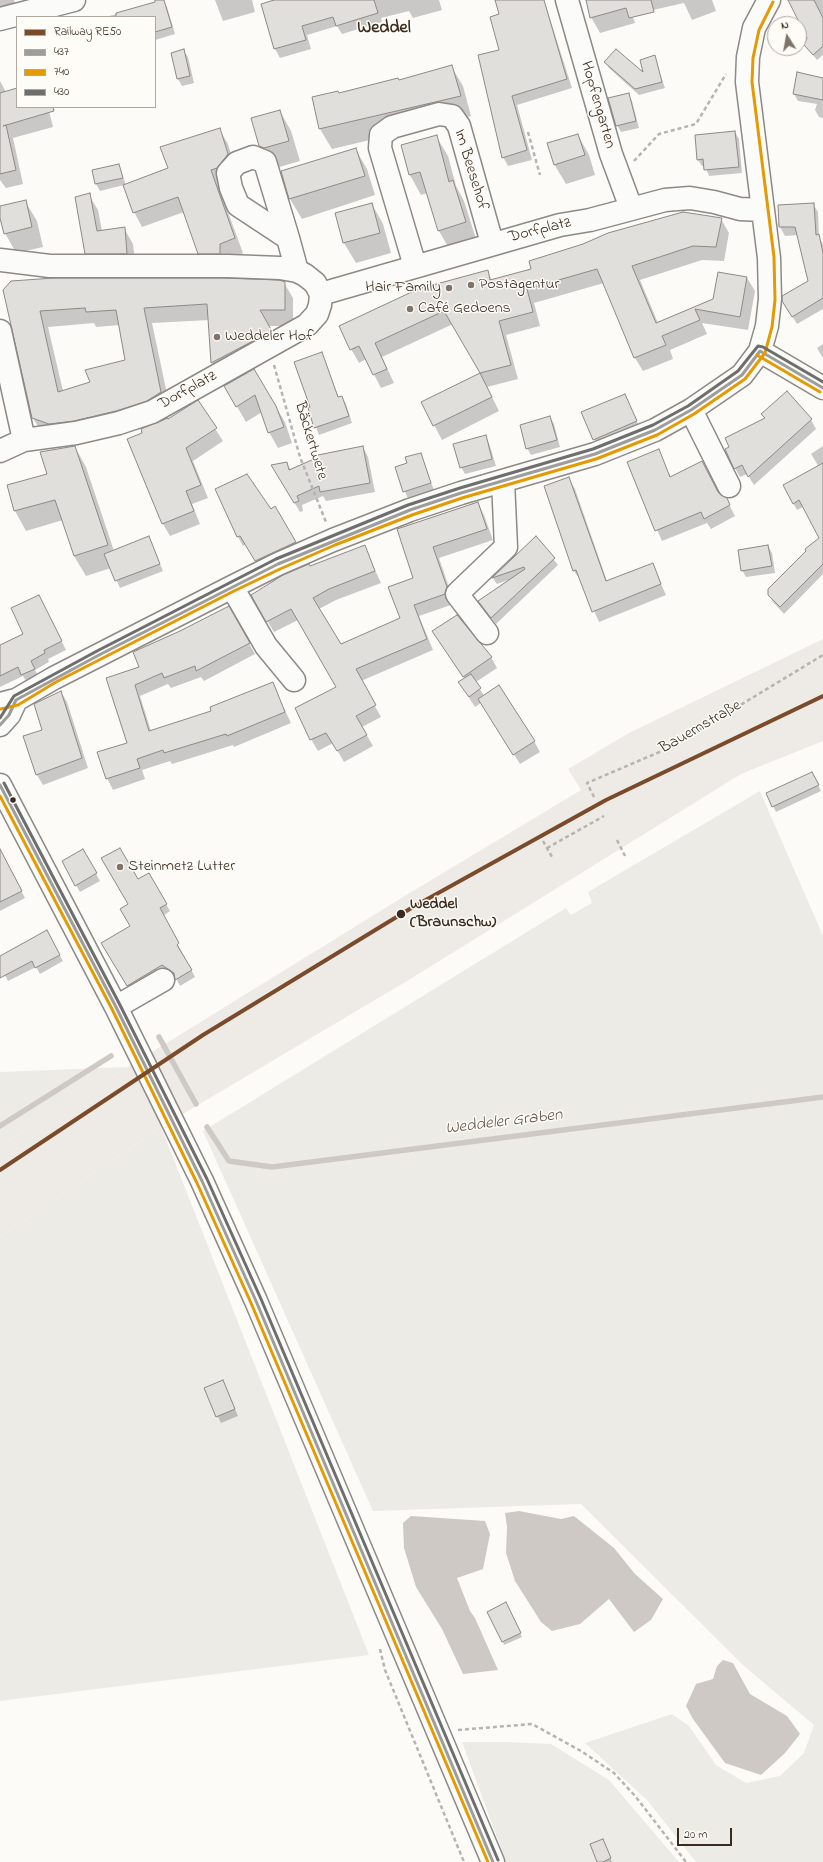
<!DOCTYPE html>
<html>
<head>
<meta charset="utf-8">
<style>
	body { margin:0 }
	#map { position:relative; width:823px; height:1862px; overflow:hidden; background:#fcfbf8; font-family:"Indie Flower",sans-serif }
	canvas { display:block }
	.legend { position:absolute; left:16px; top:16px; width:140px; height:92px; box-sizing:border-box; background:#fdfcf7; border:1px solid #afa8a0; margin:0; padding:5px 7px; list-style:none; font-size:12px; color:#3b2a1e }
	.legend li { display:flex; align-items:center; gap:8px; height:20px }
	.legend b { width:20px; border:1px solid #afa8a0 }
	.north { position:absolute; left:767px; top:16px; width:40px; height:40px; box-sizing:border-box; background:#fdfcf7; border:1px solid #afa8a0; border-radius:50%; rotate:349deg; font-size:11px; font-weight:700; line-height:16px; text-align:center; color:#3b2a1e }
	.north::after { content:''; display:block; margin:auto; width:14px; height:18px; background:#7f736a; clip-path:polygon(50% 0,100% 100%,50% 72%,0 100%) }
	.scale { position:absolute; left:677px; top:1828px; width:55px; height:18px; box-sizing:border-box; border:2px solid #3b2a1e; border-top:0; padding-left:5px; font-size:12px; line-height:14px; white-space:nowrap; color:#3b2a1e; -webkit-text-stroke:3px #fdfcf7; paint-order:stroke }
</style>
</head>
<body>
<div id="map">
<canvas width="823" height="1862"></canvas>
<ul class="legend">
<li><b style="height:5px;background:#7a4b2a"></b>Railway RE50</li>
<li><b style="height:5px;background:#9d9d9c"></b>437</li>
<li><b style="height:5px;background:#e49a03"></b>740</li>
<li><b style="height:5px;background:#6e6e6e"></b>430</li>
</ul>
<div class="north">N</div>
<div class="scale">20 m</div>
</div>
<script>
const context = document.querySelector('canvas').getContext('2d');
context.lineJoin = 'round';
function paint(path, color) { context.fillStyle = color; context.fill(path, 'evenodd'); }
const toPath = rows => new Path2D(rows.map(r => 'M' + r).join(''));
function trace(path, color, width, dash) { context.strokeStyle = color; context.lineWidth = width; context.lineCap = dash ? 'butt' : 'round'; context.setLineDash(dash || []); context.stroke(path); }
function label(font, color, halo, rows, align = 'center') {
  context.font = font + ' "Indie Flower",sans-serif'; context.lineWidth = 3; context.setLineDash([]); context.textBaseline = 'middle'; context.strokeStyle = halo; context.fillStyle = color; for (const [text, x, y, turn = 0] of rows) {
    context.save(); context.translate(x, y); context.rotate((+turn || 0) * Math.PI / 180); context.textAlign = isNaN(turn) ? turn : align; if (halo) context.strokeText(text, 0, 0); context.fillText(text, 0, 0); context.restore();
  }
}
const built = toPath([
	[823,639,823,741,741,774,412,978,161,1127,0,1237,0,1146,403,897,581,790,568,769,629,733]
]);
const green = toPath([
	[760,791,823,936,823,1862,696,1862,647,1800,585,1743,672,1714,689,1726,716,1765,746,1783,780,1776,804,1753,814,1725,744,1666,581,1504,373,1511,203,1131,566,908,571,915,592,903,588,892],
	[128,1067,0,1146,0,1072],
	[161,1127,369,1655,0,1701,0,1237],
	[462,1742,509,1742,551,1744,609,1780,679,1862,506,1862]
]);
const water = toPath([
	[519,1511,561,1519,574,1516,614,1548,635,1574,663,1599,651,1620,634,1632,609,1599,580,1624,552,1631,541,1622,515,1581,506,1553,507,1527,505,1513],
	[411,1516,485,1521,490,1534,483,1569,457,1578,470,1611,475,1618,498,1670,463,1674,442,1629,416,1587,404,1548,403,1523],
	[723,1660,733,1663,750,1694,787,1716,800,1734,785,1753,761,1775,725,1763,693,1719,686,1706,696,1684,713,1679,717,1666]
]);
const shadow = toPath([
	[0,0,14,0,15,4,0,6],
	[163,0,167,7,175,34,155,40,155,17,106,17],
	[215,0,252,0,255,12,223,21],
	[277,0,439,0,442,10,413,18,409,11,381,18,382,22,342,34,337,26,307,35,311,49,280,58,275,49,262,4],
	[496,0,544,0,572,88,517,105,532,160,508,166,503,157,500,15],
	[587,0,627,0,635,23,600,33,591,17],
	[647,0,712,0,716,11,692,20,684,3,653,10],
	[789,0,823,0,823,55,817,60,805,45,808,38],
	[184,51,188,57,194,83,182,86,178,79,172,53],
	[654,57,665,88,639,95,609,68,605,62,645,75],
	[451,66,463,86,471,116,332,149,320,129,313,98,339,94,399,81],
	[823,79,823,118,819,117,815,110,817,104,798,101,794,94],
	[0,81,6,92,17,89,17,107,48,107,53,127,13,138,23,184,6,188,0,180],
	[628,94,632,101,639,128,621,132,617,125],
	[280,111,291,131,300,161,276,168,272,166,260,146],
	[219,129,228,144,236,169,225,183,218,185,243,253,208,268,199,253,184,212,142,227,134,212,124,185,100,191,96,184,93,171,119,165,126,185,169,169],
	[735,132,739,139,742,173,709,176,705,166,702,166,698,160],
	[578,135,589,155,595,175,566,184,554,164],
	[436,136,448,156,456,186,464,201,477,242,450,250,439,231,427,193,421,195,410,175,402,146],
	[356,150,367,169,375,195,302,219,290,199,282,172],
	[89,195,98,210,102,231,124,228,133,244,136,269,95,269,86,253],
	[25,201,37,221,43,247,16,253,5,233,0,207],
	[372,204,383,224,391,253,356,263,344,243,336,213],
	[813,204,818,212,819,238,823,244,823,309,797,324,783,301,809,282,798,235,785,236,780,227,779,206],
	[721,219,729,233,724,261,702,260,640,280,658,323,714,300,747,278,755,291,748,330,702,323,707,334,670,350,673,359,643,371,635,358,604,283,534,303,540,326,506,335,518,379,487,387,499,411,442,440,422,402,481,373,453,324,382,357,394,383,381,388,366,359,359,363,351,349,487,272,492,280],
	[284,283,293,298,293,326,268,326,280,346,221,379,212,363,209,320,152,323,170,408,42,433,33,418,4,291],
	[94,323,96,327,120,325,126,361,92,383,63,391,48,327],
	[823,344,823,358,817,348],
	[321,353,339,398,342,397,346,404,352,423,319,435,309,408,311,408],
	[254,370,285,422,292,443,278,448,269,432,262,412,246,422,225,386],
	[625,395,640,428,598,446,594,439],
	[198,402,223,441,193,461,208,498,192,504,200,524,170,536,163,524,143,433],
	[762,414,811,420,816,429,754,485,747,474,740,477,735,468,765,419],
	[550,417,554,424,560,447,531,455,527,448],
	[485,436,489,443,496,466,465,474,461,467],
	[823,446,823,530,803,507,797,510,784,486,819,467,811,454],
	[75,447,86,467,114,551,149,538,163,571,120,588,111,568,86,576,74,556,63,520,26,531,15,511,8,485,48,474],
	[363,447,368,457,375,492,326,501,323,496,302,505,303,511,300,512,272,465,286,463,291,470],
	[658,450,671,478,702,462,718,493,726,499,735,516,711,529,707,523,662,541,628,463],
	[420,454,434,490,408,499,396,468,408,464],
	[569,478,575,489,607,581,652,564,666,595,599,622,581,581,574,571,545,486],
	[216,489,270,511,275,508,301,552,261,570,246,544,243,546,238,537],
	[478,503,484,515,493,540,439,558,453,599,451,605,419,616,433,650,361,681,381,717,362,727,373,746,344,762,333,743,318,751,311,739,337,688,298,620,274,632,252,595,310,567,364,546,381,583,336,600,319,609,341,645,401,618,415,579,398,530],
	[823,536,823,574,784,614,773,602,769,595],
	[536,537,558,565,496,624,479,601,508,580,497,584,493,578],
	[768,546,772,553,775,573,746,577,742,570],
	[43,605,66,650,48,659,49,662,35,670,39,678,27,683,23,676,0,687,0,647,25,635],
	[228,607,255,654,204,681,201,677,171,688,168,684,140,696,151,731,212,712,272,683,291,723,234,747,233,745,172,764,170,761,142,770,145,779,113,790,107,778,128,744,108,678,141,668,181,632],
	[457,616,491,657,497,668,476,682,484,696,534,741,540,752,520,764,481,703,475,707,466,693,460,683,465,679,440,642],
	[61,692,67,702,88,768,43,785,37,775,25,737,43,730],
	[815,779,821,791,776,812,773,806],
	[83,850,100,881,80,892,63,862],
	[7,864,25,898,0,911,0,867],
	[148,874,170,911,163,916,195,977,180,986,176,978,167,972,131,993,102,943,131,927,129,904,138,880],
	[47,932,63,961,40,974,36,967,8,981,0,966,0,957],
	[226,1388,238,1416,221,1423,205,1389],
	[507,1607,522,1637,504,1645,503,1642],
	[604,1843,612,1862,598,1862]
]);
const stream = toPath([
	[159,1037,196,1104],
	[0,1126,111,1056],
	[207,1127,229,1161,272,1167,823,1097]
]);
const building = toPath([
	[155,0,164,0,172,27,155,32,155,17,116,17,116,13,155,2,155,0],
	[274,0,374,0,378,13,336,26,333,17,302,26,306,40,274,49,261,4,274,0],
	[495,0,544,0,567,79,512,96,527,150,502,158,478,55,499,50,490,17,499,14,495,0],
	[586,0,651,0,654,12,629,18,626,8,590,18,586,0],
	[788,0,814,0,823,18,823,46,813,55,804,45,807,38,788,0],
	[184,49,190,76,177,79,171,53,184,49],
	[616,49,643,72,640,60,655,55,662,82,635,89,604,62,616,49],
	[452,65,461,96,319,129,312,97,338,91,339,93,398,78,399,80,452,65],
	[797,72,823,78,823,100,793,94,797,72],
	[17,88,17,107,53,107,54,111,3,126,6,125,16,170,0,174,0,93,17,88],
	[629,93,636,121,616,126,608,98,629,93],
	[280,110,289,141,264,148,259,146,251,118,280,110],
	[220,128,228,154,217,168,211,170,235,238,220,244,220,254,198,254,178,197,133,213,123,185,168,168,160,147,220,128],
	[735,131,739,167,704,170,703,159,697,160,695,135,735,131],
	[578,134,585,155,554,165,547,143,578,134],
	[437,135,449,182,453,180,466,222,438,231,420,172,409,175,401,145,437,135],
	[356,148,365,176,289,199,281,171,356,148],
	[119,164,123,178,95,184,92,170,119,164],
	[90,193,97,231,125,227,127,254,85,254,75,197,90,193],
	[26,200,32,227,4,234,0,218,0,206,26,200],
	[372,203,380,233,343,243,335,213,372,203],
	[814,203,816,235,819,234,823,253,823,298,792,317,782,301,782,296,808,281,795,227,779,227,778,205,814,203],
	[683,212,722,218,716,247,693,246,632,266,656,323,713,299,718,272,747,277,740,317,695,309,700,320,662,336,666,345,634,358,597,269,527,289,533,312,499,321,511,365,480,373,492,397,433,426,421,402,480,373,444,311,375,343,387,369,373,375,359,346,350,350,339,326,418,289,488,270,490,280,531,269,529,261,583,244,608,233,683,212],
	[54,278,222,278,279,280,285,282,285,310,260,310,272,331,211,363,207,304,144,308,161,392,147,401,116,411,74,421,49,424,32,418,3,290,11,281,54,278],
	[85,308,86,312,116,310,125,360,85,370,90,382,58,392,40,311,85,308],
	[322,352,338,397,342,396,349,416,314,428,308,408,310,407,294,362,322,352],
	[254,369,276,406,284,427,268,433,255,395,236,407,224,386,254,369],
	[787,391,812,419,748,477,742,465,734,469,725,449,729,447,725,438,765,418,761,414,787,391],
	[625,394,637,421,593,440,581,412,625,394],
	[198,400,217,428,186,448,201,485,186,491,194,511,162,524,127,439,142,433,141,429,168,418,168,419,198,400],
	[550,416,557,440,526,449,520,425,550,416],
	[486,435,492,459,460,468,453,444,486,435],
	[75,446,108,545,74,556,55,500,14,511,7,485,47,474,40,452,75,446],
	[363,446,370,483,320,492,319,486,297,496,299,501,294,503,271,465,287,462,289,470,314,459,313,456,363,446],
	[659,449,670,477,702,461,718,492,727,498,730,505,704,519,701,512,655,531,627,462,659,449],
	[421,453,431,483,403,492,395,467,407,463,405,457,421,453],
	[823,463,823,564,780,607,768,595,768,589,806,551,805,549,819,538,799,500,793,504,783,485,823,463],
	[247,474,271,509,275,506,296,542,255,561,240,536,237,537,215,489,247,474],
	[569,477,606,581,653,563,661,584,592,612,576,570,573,571,544,486,569,477],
	[478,502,487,529,433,547,447,587,445,594,414,605,427,639,356,669,376,705,356,716,367,735,337,751,326,733,310,740,295,708,336,687,291,609,266,622,251,595,283,575,309,564,310,566,365,545,375,571,329,589,313,598,341,644,400,618,388,587,413,578,397,529,478,502],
	[149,536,160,564,115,581,104,554,149,536],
	[536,536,555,558,491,618,478,601,525,569,524,567,492,578,536,536],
	[768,545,772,566,741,571,738,550,768,545],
	[39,595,62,641,44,650,45,653,31,661,35,669,21,675,18,667,0,676,0,645,23,634,11,608,39,595],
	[229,606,250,643,196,671,195,666,164,678,162,673,135,685,149,731,211,711,210,707,273,682,285,712,227,736,226,734,164,753,163,750,137,759,140,768,106,779,97,752,127,743,106,678,139,667,133,652,180,631,229,606],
	[457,615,492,657,463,677,432,631,457,615],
	[471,674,481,688,469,697,458,682,471,674],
	[499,685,535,741,513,755,478,699,499,685],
	[61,691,82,758,36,775,23,736,42,730,34,704,61,691],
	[812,772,819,785,772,807,766,793,812,772],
	[120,848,138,879,149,873,167,904,160,908,179,943,177,945,192,970,175,980,174,973,162,965,127,986,101,943,130,926,120,909,128,904,101,858,120,848],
	[0,849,22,891,0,902,0,849],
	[83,849,97,873,75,886,62,861,83,849],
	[47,930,60,955,35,968,32,961,0,978,0,956,47,930],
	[223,1380,235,1409,216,1417,204,1388,223,1380],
	[506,1602,521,1633,502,1642,487,1612,506,1602],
	[603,1839,611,1858,603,1862,597,1862,590,1844,603,1839]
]);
const path = toPath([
	[528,132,540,175],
	[634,161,659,134,696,124,726,74],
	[274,365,300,457,326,522],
	[594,797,587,783,671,747,823,655],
	[617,840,625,856],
	[543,841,552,857],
	[547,848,604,816],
	[380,1649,385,1670,464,1862],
	[458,1730,532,1724,581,1751,614,1773,636,1797,686,1862]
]);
const minor = toPath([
	[567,0,611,154,631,208],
	[0,19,74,0],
	[288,238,238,205,231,188,228,173,237,163,253,157,265,162,288,238,297,271],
	[0,260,50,266,228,266,280,268,297,271,305,275,315,283,321,294,320,305,317,314,307,325,152,412,119,423,76,433,24,440,0,451],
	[415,266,380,148,381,135,392,127,439,114,452,116,459,126,492,243],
	[321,294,560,225,590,220,665,200,690,198,714,202,740,209,763,210],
	[0,331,24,440],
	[760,351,823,388],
	[691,410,729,486],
	[232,587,266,646,294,680],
	[487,633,457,594,506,547,503,481],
	[0,704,16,700,54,678,232,587,278,564,333,540,410,510,461,493,595,454,655,430,691,410,742,375,760,351,767,326,770,299,769,258,747,82,748,57,754,28,769,0],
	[0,725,9,715,16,700],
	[0,785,116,1007,202,1181,256,1301,493,1862],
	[116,1007,163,980]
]);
const bus1 = toPath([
	[760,351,823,388],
	[0,725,9,715,16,700,99,655,278,564,410,510,461,493,595,454,655,430,691,410,742,375,760,351],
	[0,785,116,1007,202,1181,256,1301,493,1862]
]);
const bus2 = toPath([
	[757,355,820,392],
	[1,709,18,705,56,682,234,591,280,569,335,545,412,515,462,498,596,459,657,435,694,414,745,379,765,353,772,327,775,300,774,257,752,82,753,58,759,30,773,2],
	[0,796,112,1009,197,1183,251,1303,488,1862]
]);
const bus3 = toPath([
	[0,718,14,696,97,651,276,559,408,505,460,488,593,449,653,425,688,406,738,371,758,346,763,347,823,382],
	[4,783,120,1005,207,1179,261,1299,498,1860]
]);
const rail1 = toPath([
	[0,1170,203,1035,413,907,606,800,823,696]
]);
const markers = [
	[471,285,4,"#7f736a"],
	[449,288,4,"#7f736a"],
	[410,309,4,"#7f736a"],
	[217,337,4,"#7f736a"],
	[13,800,3.5,"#3b2a1e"],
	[120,867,4,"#7f736a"],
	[401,914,5,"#3b2a1e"]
];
const streetNames = [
	["Hopfengarten",597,105,74],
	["Im Beesehof",470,170,73],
	["Dorfplatz",540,231,-14],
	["Dorfplatz",188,391,-29],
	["Bäckertwete",310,441,73],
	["Bauernstraße",701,728,-30]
];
const poiNames = [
	["Postagentur",479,285],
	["Hair Family",441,288,"right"],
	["Café Gedoens",418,309],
	["Weddeler Hof",225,337],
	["Steinmetz Lutter",128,867]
];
const stopNames = [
	["Weddel",410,905],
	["(Braunschw)",410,923]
];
const waterNames = [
	["Weddeler Graben",504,1123,-7]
];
const quarterNames = [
	["Weddel",384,29]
];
paint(built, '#eeebe7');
paint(green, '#edebe6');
paint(water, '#cec9c4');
paint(shadow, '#0003');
trace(stream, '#cec9c4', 5.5);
paint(building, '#e0dfdc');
trace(building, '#8d8985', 1);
trace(minor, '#8d8985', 25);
trace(path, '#b6b4b1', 2.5, [4, 3]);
trace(minor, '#fbfbf9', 22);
trace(bus1, '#9d9d9c', 3);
trace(bus2, '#e49a03', 3);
trace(bus3, '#6e6e6e', 3);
trace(rail1, '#7a4b2a', 4);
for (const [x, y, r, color] of markers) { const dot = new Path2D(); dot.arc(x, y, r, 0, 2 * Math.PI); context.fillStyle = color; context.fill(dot); trace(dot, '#fdfcf7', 1.5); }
label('16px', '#3b2a1e', '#fdfcf7', streetNames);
label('16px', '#3b2a1e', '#fdfcf7', poiNames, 'left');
label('bold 16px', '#3b2a1e', '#fdfcf7', stopNames, 'left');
label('italic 17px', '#615349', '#fdfcf7', waterNames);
label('bold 18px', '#3b2a1e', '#fdfcf7', quarterNames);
</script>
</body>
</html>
